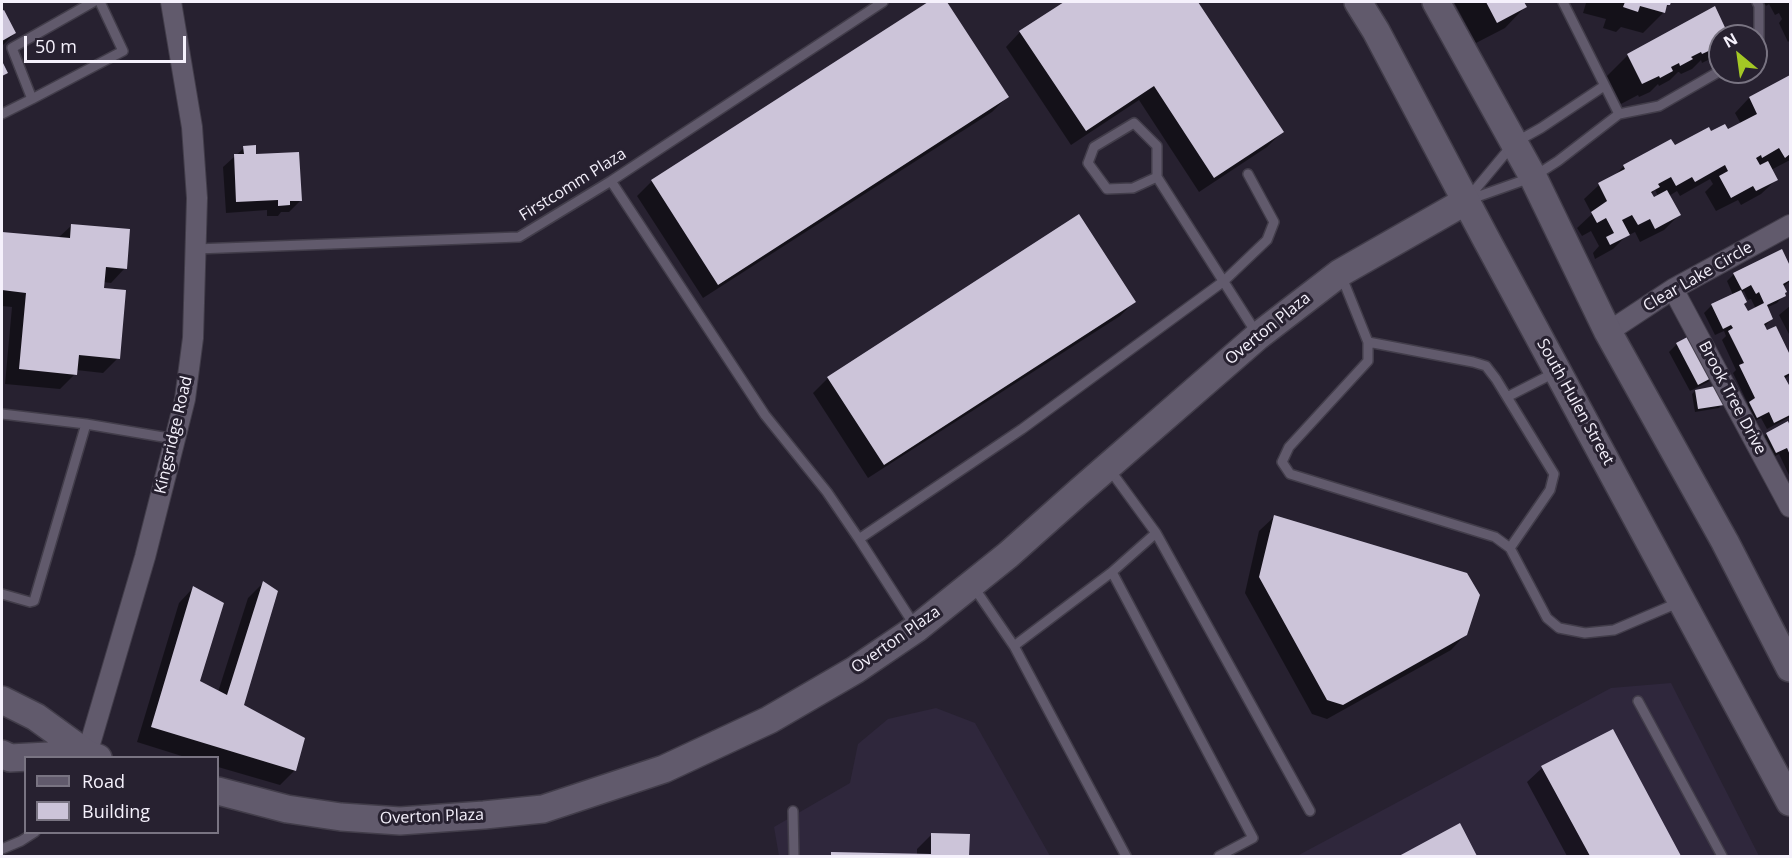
<!DOCTYPE html>
<html>
<head>
<meta charset="utf-8">
<style>
	body { margin:0 }
	#map { position:relative; width:1792px; height:858px; overflow:hidden; background:#272130; font-family:"Open Sans",sans-serif }
	canvas { display:block }
	.frame { position:absolute; inset:0; border:3px solid #f5f1fc; pointer-events:none }
	.legend { position:absolute; left:24px; top:756px; width:195px; height:78px; box-sizing:border-box; background:#272130; border:2px solid #797482; margin:0; padding:8px 10px; list-style:none; font-size:18px; color:#f5f1fc }
	.legend li { display:flex; align-items:center; gap:12px; height:30px }
	.legend b { width:30px; border:2px solid #797482 }
	.north { position:absolute; left:1708px; top:24px; width:60px; height:60px; box-sizing:border-box; background:#272130; border:2px solid #797482; border-radius:50%; rotate:331deg; font-size:16px; font-weight:700; line-height:24px; text-align:center; color:#f5f1fc }
	.north::after { content:''; display:block; margin:auto; width:21px; height:27px; background:#a4c825; clip-path:polygon(50% 0,100% 100%,50% 72%,0 100%) }
	.scale { position:absolute; left:24px; top:36px; width:162px; height:27px; box-sizing:border-box; border:3px solid #f5f1fc; border-top:0; padding-left:8px; font-size:18px; line-height:21px; white-space:nowrap; color:#f5f1fc; -webkit-text-stroke:4px #272130; paint-order:stroke }
</style>
</head>
<body>
<div id="map">
<canvas width="1792" height="858"></canvas>
<div class="frame"></div>
<ul class="legend">
<li><b style="height:8px;background:#615a6c"></b>Road</li>
<li><b style="height:16px;background:#ccc4d9"></b>Building</li>
</ul>
<div class="north">N</div>
<div class="scale">50 m</div>
</div>
<script>
const context = document.querySelector('canvas').getContext('2d');
context.lineJoin = 'round';
function paint(path, color) { context.fillStyle = color; context.fill(path, 'evenodd'); }
const toPath = rows => new Path2D(rows.map(r => 'M' + r).join(''));
function trace(path, color, width, dash) { context.strokeStyle = color; context.lineWidth = width; context.lineCap = dash ? 'butt' : 'round'; context.setLineDash(dash || []); context.stroke(path); }
function label(font, color, halo, rows, align = 'center') {
  context.font = font + ' "Open Sans",sans-serif'; context.lineWidth = 6; context.setLineDash([]); context.textBaseline = 'middle'; context.strokeStyle = halo; context.fillStyle = color; for (const [text, x, y, turn = 0] of rows) {
    context.save(); context.translate(x, y); context.rotate((+turn || 0) * Math.PI / 180); context.textAlign = isNaN(turn) ? turn : align; if (halo) context.strokeText(text, 0, 0); context.fillText(text, 0, 0); context.restore();
  }
}
const built = toPath([
	[1671,683,1759,856,1297,856,1611,688],
	[936,708,975,723,1050,856,779,856,774,827,850,783,858,744,888,719]
]);
const shadow = toPath([
	[931,2,945,2,1007,97,992,112,703,298,637,196,652,181],
	[1067,2,1196,2,1282,132,1267,147,1199,192,1139,100,1071,145,1006,47,1020,32],
	[1454,2,1522,2,1525,7,1505,28,1476,43],
	[1583,2,1670,2,1663,13,1643,33,1621,27,1616,32,1603,28,1606,19,1583,13,1586,3],
	[1764,2,1790,2,1790,40,1788,42,1779,23,1782,19,1779,13,1775,15,1769,4,1766,6],
	[1714,9,1728,36,1720,36,1720,48,1708,60,1702,63,1701,60,1692,69,1681,74,1679,72,1678,72,1670,80,1659,86,1658,84,1650,92,1639,97,1638,95,1621,104,1607,76,1628,55],
	[3,12,15,33,2,46,2,13],
	[1790,77,1790,160,1771,170,1776,180,1761,194,1741,205,1738,200,1716,211,1705,192,1713,184,1710,179,1680,196,1677,191,1669,196,1679,215,1664,230,1640,242,1635,232,1625,237,1613,249,1595,259,1593,253,1599,246,1591,231,1582,236,1577,228,1592,214,1584,199,1599,185,1613,177,1624,166,1710,133,1727,131,1741,124,1735,113,1749,98],
	[1655,190,1658,196,1653,199,1651,194],
	[244,148,255,156,301,200,289,212,281,212,278,216,267,216,267,210,226,213,223,167],
	[72,225,125,268,111,283,103,282,102,290,118,358,103,373,76,370,75,374,60,389,5,384,12,307,2,306,2,233,58,238],
	[1782,251,1790,269,1790,281,1783,287,1784,295,1777,303,1766,308,1772,319,1764,327,1766,332,1776,327,1790,358,1790,375,1784,379,1788,387,1790,385,1790,417,1767,429,1761,418,1749,424,1742,410,1748,404,1733,373,1736,370,1722,340,1726,336,1724,331,1715,335,1704,313,1712,305,1733,295,1727,281,1734,274],
	[1744,291,1748,300,1751,299,1756,309,1747,313,1743,304,1741,293],
	[1134,302,1120,316,868,478,813,393,828,378],
	[1790,306,1790,336,1779,315],
	[1677,344,1715,375,1708,382,1690,391,1669,352],
	[1695,391,1722,404,1719,408,1695,412,1692,394],
	[1787,423,1790,430,1790,477,1779,454,1768,460,1759,441,1767,434],
	[1274,517,1466,634,1451,650,1327,719,1312,714,1245,593,1259,531],
	[263,583,242,705,303,738,294,771,280,785,218,767,218,758,188,758,137,742,179,603,193,588,198,682,218,692,248,598],
	[1612,731,1679,856,1567,856,1527,782,1542,768],
	[1459,825,1476,856,1402,856],
	[932,834,968,835,967,856,829,856,832,854,917,855,917,849]
]);
const building = toPath([
	[928,2,947,2,1009,97,718,285,651,180],
	[1064,2,1198,2,1284,132,1214,178,1154,86,1086,131,1019,31],
	[1486,2,1524,2,1527,7,1497,23],
	[1625,2,1671,2,1670,5,1667,5,1665,13,1640,6,1638,12,1623,7],
	[1715,6,1729,36,1720,36,1720,40,1713,44,1715,48,1702,54,1701,52,1691,57,1693,59,1680,66,1679,63,1671,67,1673,71,1660,78,1659,76,1642,84,1627,54],
	[4,10,16,33,2,41,2,11],
	[2,61,8,73,2,76],
	[1790,75,1790,154,1785,158,1779,148,1762,158,1761,155,1756,158,1760,165,1768,161,1778,180,1756,191,1753,186,1731,198,1719,176,1728,171,1725,165,1695,182,1692,177,1676,186,1671,177,1658,184,1660,187,1651,192,1654,197,1667,190,1681,215,1655,229,1650,219,1638,225,1632,215,1622,220,1630,235,1610,245,1606,237,1614,233,1606,218,1597,223,1591,212,1607,201,1598,183,1625,169,1623,165,1671,139,1675,145,1709,127,1711,131,1725,124,1728,129,1757,114,1749,97],
	[256,145,256,154,299,152,302,201,290,201,290,205,278,206,278,200,236,202,234,154,244,154,243,146],
	[1079,214,1136,302,884,465,827,377],
	[71,224,130,229,127,269,106,267,104,288,126,290,120,359,79,355,77,375,19,369,26,293,2,290,2,232,70,238],
	[1782,249,1790,266,1790,280,1783,284,1787,292,1785,293,1786,296,1767,305,1773,319,1764,324,1767,330,1776,326,1790,355,1790,373,1784,376,1789,385,1790,384,1790,415,1774,423,1769,412,1757,418,1749,402,1755,398,1739,365,1744,363,1728,331,1733,328,1731,325,1723,329,1711,304,1741,290,1747,302,1744,304,1748,311,1764,303,1759,292,1756,294,1751,285,1742,290,1733,273],
	[1695,333,1717,375,1698,385,1676,343],
	[1720,385,1724,405,1698,409,1695,390],
	[1788,421,1790,426,1790,455,1787,448,1776,453,1766,433],
	[1274,515,1467,573,1480,595,1467,635,1343,705,1327,700,1259,577],
	[263,581,278,591,244,705,305,738,296,771,151,727,193,586,224,603,200,681,227,695],
	[1613,729,1681,856,1590,856,1541,766],
	[1460,823,1477,856,1399,856],
	[931,833,970,834,969,856,831,856,831,852,931,854]
]);
const lane = toPath([
	[93,2,12,48,32,99,123,51,100,2],
	[1563,2,1619,114],
	[1756,44,1759,39,1759,6,1757,2],
	[2,114,32,99],
	[1157,177,1133,188,1107,189,1088,163,1094,147,1134,123,1157,146,1157,177,1257,334],
	[611,181,765,415,827,492,859,539,915,626],
	[1469,197,1514,143,1541,128,1604,86],
	[1468,200,1533,177,1558,161,1619,114,1659,106,1720,71],
	[196,249,519,237,611,181,883,2],
	[1341,275,1368,342,1368,361,1289,447,1282,462,1290,474,1495,537,1510,548,1547,618,1559,628,1585,633,1614,630,1680,602],
	[1368,342,1473,362,1486,366,1496,379,1554,474,1550,490,1510,548],
	[1507,397,1556,372],
	[2,414,86,424,175,439],
	[1110,470,1156,533],
	[859,539,1022,429,1224,281,1267,240,1274,222,1248,174],
	[1112,572,1156,533,1310,811],
	[973,586,1014,646,1126,856],
	[2,594,30,602,34,601,86,424],
	[1014,646,1112,572,1253,838,1219,856],
	[1638,701,1722,856],
	[793,811,794,856],
	[2,849,21,841,35,832]
]);
const street = toPath([
	[1673,289,1790,507],
	[1608,332,1673,289,1790,225],
	[87,754,145,557,174,443,185,399,193,338,197,198,192,127,171,2]
]);
const secondary = toPath([
	[1358,2,1376,31,1485,237,1790,802],
	[1436,2,1533,177,1608,332,1725,542,1790,668],
	[2,700,36,717,87,754,98,758],
	[2,754,10,758,87,754],
	[218,791,287,809,341,817,400,821,484,815,543,809,664,769,769,720,855,670,917,628,1008,555,1081,490,1258,336,1340,273,1466,201]
]);
const streetNames = [
	["Firstcomm Plaza",573,185,-32],
	["Clear Lake Circle",1698,277,-30],
	["Overton Plaza",1268,329,-39],
	["Brook Tree Drive",1732,398,62],
	["South Hulen Street",1575,402,61],
	["Kingsridge Road",174,435,-77],
	["Overton Plaza",896,640,-35],
	["Overton Plaza",432,817,-2]
];
paint(built, '#2f273c');
paint(shadow, '#0007');
paint(building, '#ccc4d9');
trace(lane, '#423d4a', 12);
trace(street, '#423d4a', 22);
trace(secondary, '#423d4a', 30);
trace(lane, '#615a6c', 9);
trace(street, '#615a6c', 20);
trace(secondary, '#615a6c', 27);
label('16px', '#f5f1fc', '#272130', streetNames);
</script>
</body>
</html>
